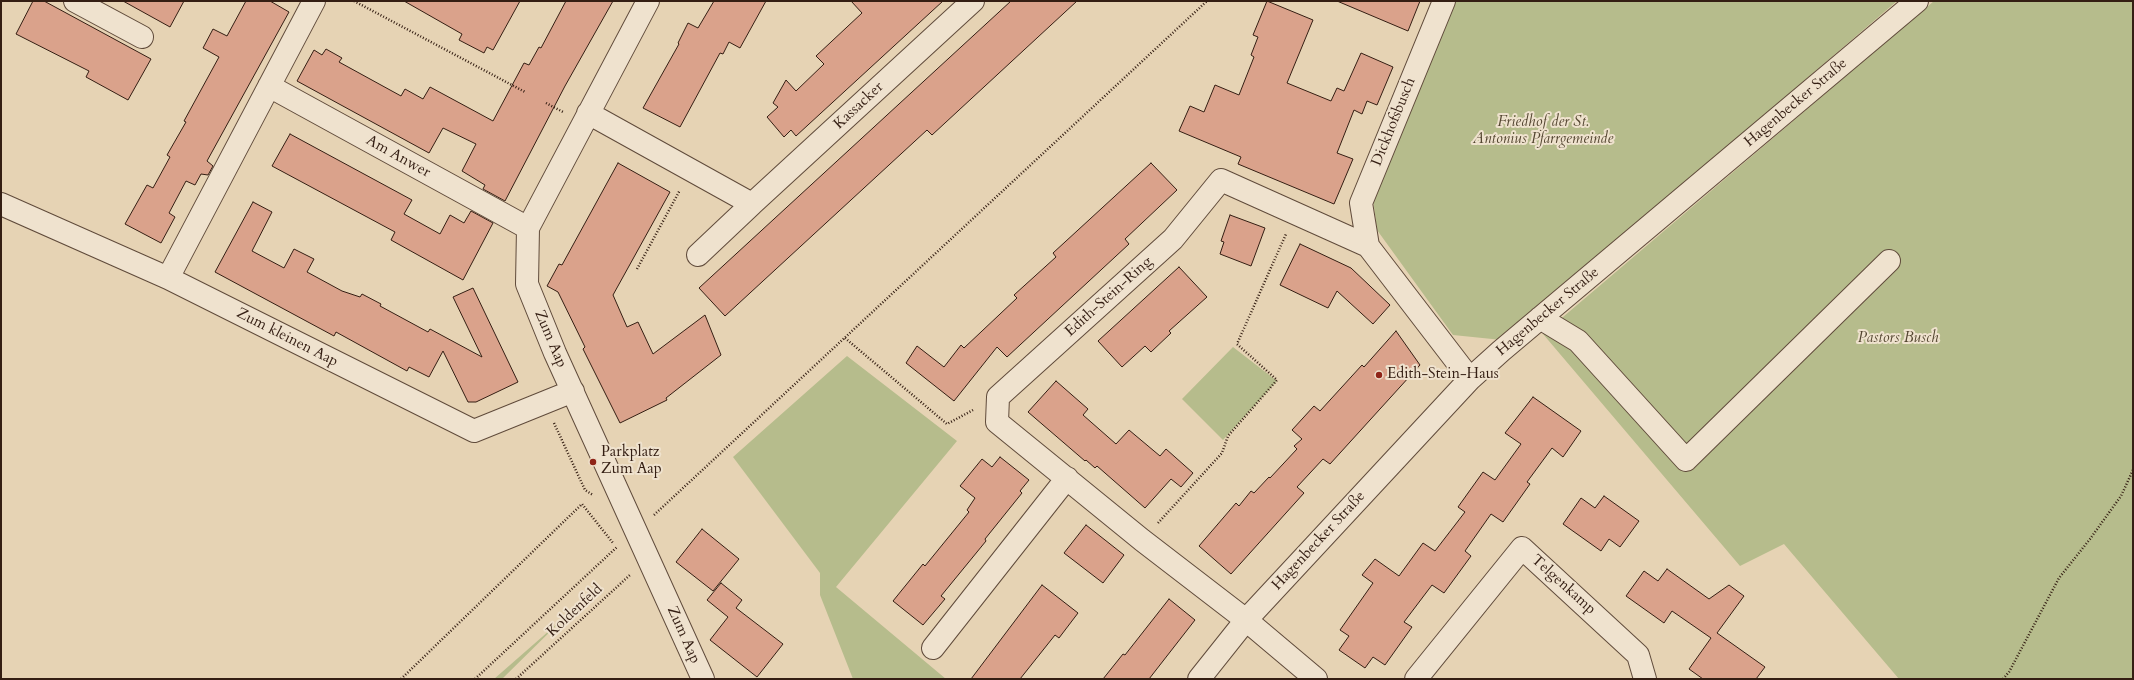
<!DOCTYPE html>
<html>
<head>
<meta charset="utf-8">
<style>
	body { margin:0 }
	#map { position:relative; width:2134px; height:680px; overflow:hidden; background:#e6d3b4; font-family:Cardo,serif }
	canvas { display:block }
	.frame { position:absolute; inset:0; border:2px solid #341e13; pointer-events:none }
</style>
</head>
<body>
<div id="map">
<canvas width="2134" height="680"></canvas>
<div class="frame"></div>
</div>
<script>
const context = document.querySelector('canvas').getContext('2d');
context.lineJoin = 'round';
function paint(path, color) { context.fillStyle = color; context.fill(path, 'evenodd'); }
const toPath = rows => new Path2D(rows.map(r => 'M' + r).join(''));
function trace(path, color, width, dash) { context.strokeStyle = color; context.lineWidth = width; context.lineCap = dash ? 'butt' : 'round'; context.setLineDash(dash || []); context.stroke(path); }
function label(font, color, halo, rows, align = 'center') {
  context.font = font + ' Cardo,serif'; context.lineWidth = 4; context.setLineDash([]); context.textBaseline = 'middle'; context.strokeStyle = halo; context.fillStyle = color; for (const [text, x, y, turn = 0] of rows) {
    context.save(); context.translate(x, y); context.rotate((+turn || 0) * Math.PI / 180); context.textAlign = isNaN(turn) ? turn : align; if (halo) context.strokeText(text, 0, 0); context.fillText(text, 0, 0); context.restore();
  }
}
const green = toPath([
	[1455,1,1897,1,1502,340,1453,335,1377,230,1373,199],
	[1934,1,2133,1,2133,679,1899,679,1784,544,1740,566,1543,334],
	[1233,347,1277,381,1223,440,1182,399],
	[847,356,957,441,836,587,946,679,853,679,820,595,820,573,733,457],
	[566,616,502,679,493,679,494,679]
]);
const building = toPath([
	[33,1,44,1,151,59,128,100,86,77,89,71,16,34,33,1],
	[123,1,184,1,170,27,123,1],
	[246,1,270,1,289,12,207,161,213,166,208,175,201,174,195,185,186,181,169,213,175,217,161,243,125,224,147,185,153,188,170,157,167,155,186,122,184,121,219,57,203,48,213,29,227,36,246,1],
	[404,1,520,1,493,50,487,47,484,53,459,40,462,34,404,1],
	[566,1,613,1,565,86,505,201,483,189,485,185,462,171,476,144,443,128,429,153,297,81,314,50,322,55,326,49,342,58,339,62,401,96,405,89,423,99,430,87,493,121,524,63,529,65,539,47,541,48,566,1],
	[714,1,766,1,740,48,729,42,723,54,720,53,680,127,643,108,679,44,678,43,688,23,698,28,714,1],
	[851,1,943,1,796,136,791,130,784,137,767,117,778,107,773,103,786,80,796,91,824,64,816,56,862,13,851,1],
	[1011,1,1077,1,932,135,927,130,725,316,699,288,1011,1],
	[1267,1,1313,20,1287,83,1331,101,1337,88,1344,91,1361,53,1393,67,1377,105,1367,101,1362,114,1354,110,1337,153,1353,159,1334,204,1238,164,1241,157,1179,131,1190,106,1204,112,1215,85,1239,95,1254,57,1251,55,1258,37,1253,35,1267,1],
	[1337,1,1420,1,1408,31,1337,1],
	[290,134,412,200,404,214,440,234,450,215,464,223,471,211,493,223,463,280,391,240,395,232,272,166,290,134],
	[618,163,670,192,613,295,627,327,638,322,653,354,705,315,721,355,666,398,667,400,620,423,583,349,585,347,558,292,547,286,559,264,562,265,618,163],
	[1151,163,1177,190,1125,239,1129,244,1007,357,997,347,954,401,906,363,917,346,944,367,961,345,964,348,1017,298,1014,295,1056,257,1053,253,1151,163],
	[253,202,272,212,252,251,284,268,294,249,314,259,307,272,342,291,360,297,362,294,381,304,380,306,428,332,430,329,482,357,453,297,473,288,518,382,476,402,468,402,443,351,429,377,409,367,407,371,336,332,334,336,215,272,253,202],
	[1230,215,1265,228,1251,266,1220,254,1224,242,1221,241,1230,215],
	[1300,244,1351,268,1390,305,1373,324,1337,291,1328,308,1280,285,1300,244],
	[1179,267,1207,297,1169,331,1171,333,1151,352,1145,346,1122,367,1098,341,1179,267],
	[1396,331,1420,365,1330,464,1323,459,1297,487,1304,493,1231,574,1199,546,1236,503,1239,506,1251,491,1254,493,1269,477,1270,478,1297,449,1294,446,1302,439,1292,430,1314,406,1320,411,1362,365,1364,367,1396,331],
	[1056,381,1088,409,1083,415,1116,444,1129,430,1160,456,1166,449,1193,473,1181,487,1171,479,1145,508,1097,466,1095,468,1086,460,1085,461,1028,412,1056,381],
	[1533,397,1581,431,1563,457,1552,448,1527,482,1530,484,1503,522,1491,514,1465,551,1471,556,1444,593,1432,585,1404,622,1412,627,1385,665,1373,657,1365,668,1339,650,1349,636,1340,630,1373,583,1362,575,1375,559,1399,576,1423,543,1435,551,1465,512,1458,507,1483,472,1495,480,1521,444,1505,433,1533,397],
	[1000,457,1029,480,1020,491,1022,493,985,539,986,541,941,596,945,599,923,625,893,601,923,564,925,566,969,512,967,510,975,498,960,486,982,459,992,467,1000,457],
	[1604,496,1639,521,1620,547,1609,539,1601,551,1563,524,1581,498,1595,508,1604,496],
	[1086,525,1124,555,1103,583,1064,553,1086,525],
	[702,529,739,559,713,591,676,562,702,529],
	[1667,569,1709,599,1729,585,1744,596,1717,633,1765,667,1756,679,1703,679,1689,669,1711,638,1672,611,1664,623,1626,596,1644,571,1658,581,1667,569],
	[721,583,742,600,736,608,783,644,757,677,710,640,728,617,707,600,721,583],
	[1042,585,1078,613,1059,638,1055,635,1020,679,971,679,1042,585],
	[1169,599,1195,620,1149,679,1103,679,1123,654,1125,655,1169,599]
]);
const path = toPath([
	[354,1,525,92],
	[546,103,563,112],
	[637,269,680,190],
	[845,338,947,424,973,410],
	[554,423,585,490,593,495],
	[654,515,1207,1],
	[1158,523,1222,453,1228,436,1277,380,1237,344,1286,234],
	[401,679,582,504,613,543],
	[475,679,617,547],
	[516,679,630,575],
	[2003,679,2009,672,2059,578,2090,539,2121,496,2133,470]
]);
const minor = toPath([
	[75,1,142,37],
	[648,1,528,228,527,284,555,353,703,679],
	[269,86,528,228],
	[588,113,752,204,973,1],
	[1,204,168,278,474,431,573,391],
	[1368,246,1361,203,1444,1],
	[698,255,752,204],
	[168,278,314,1],
	[1540,318,1578,341,1686,460,1889,261],
	[933,648,1067,478],
	[1199,679,1246,620,1470,379,1501,351,1917,1],
	[1316,679,1246,620,1142,540,997,422,998,397,1173,239,1221,180,1368,246,1470,379],
	[1416,679,1522,548,1638,655,1645,679]
]);
const markers = [
	[1379,375,4,"#8f2418"],
	[593,462,4,"#8f2418"]
];
const streetNames = [
	["Hagenbecker Straße",1796,103,-40],
	["Kassacker",859,106,-43],
	["Dickhofsbusch",1394,122,-68],
	["Am Anwer",398,157,29],
	["Edith-Stein-Ring",1109,297,-42],
	["Hagenbecker Straße",1548,312,-40],
	["Zum kleinen Aap",287,338,27],
	["Zum Aap",550,339,67],
	["Hagenbecker Straße",1319,541,-47],
	["Telgenkamp",1563,585,42],
	["Koldenfeld",575,611,-43],
	["Zum Aap",683,635,66]
];
const parkNames = [
	["Friedhof der St.",1543,123],
	["Antonius Pfarrgemeinde",1543,140],
	["Pastors Busch",1898,339]
];
const poiNames = [
	["Edith-Stein-Haus",1387,375],
	["Parkplatz",601,453],
	["Zum Aap",601,470]
];
paint(green, '#b6bc8c');
paint(building, '#daa28b');
trace(building, '#341e13', 1);
trace(minor, '#604b3b', 24);
trace(path, '#341e13', 2.5, [1, 2]);
trace(minor, '#efe2ce', 22);
for (const [x, y, r, color] of markers) { const dot = new Path2D(); dot.arc(x, y, r, 0, 2 * Math.PI); context.fillStyle = color; context.fill(dot); trace(dot, '#efe2ce', 1.5); }
label('15px', '#341e13', '#efe2ce', streetNames);
label('italic 15px', '#544631', '#efe2ce', parkNames);
label('15px', '#341e13', '#efe2ce', poiNames, 'left');
</script>
</body>
</html>
